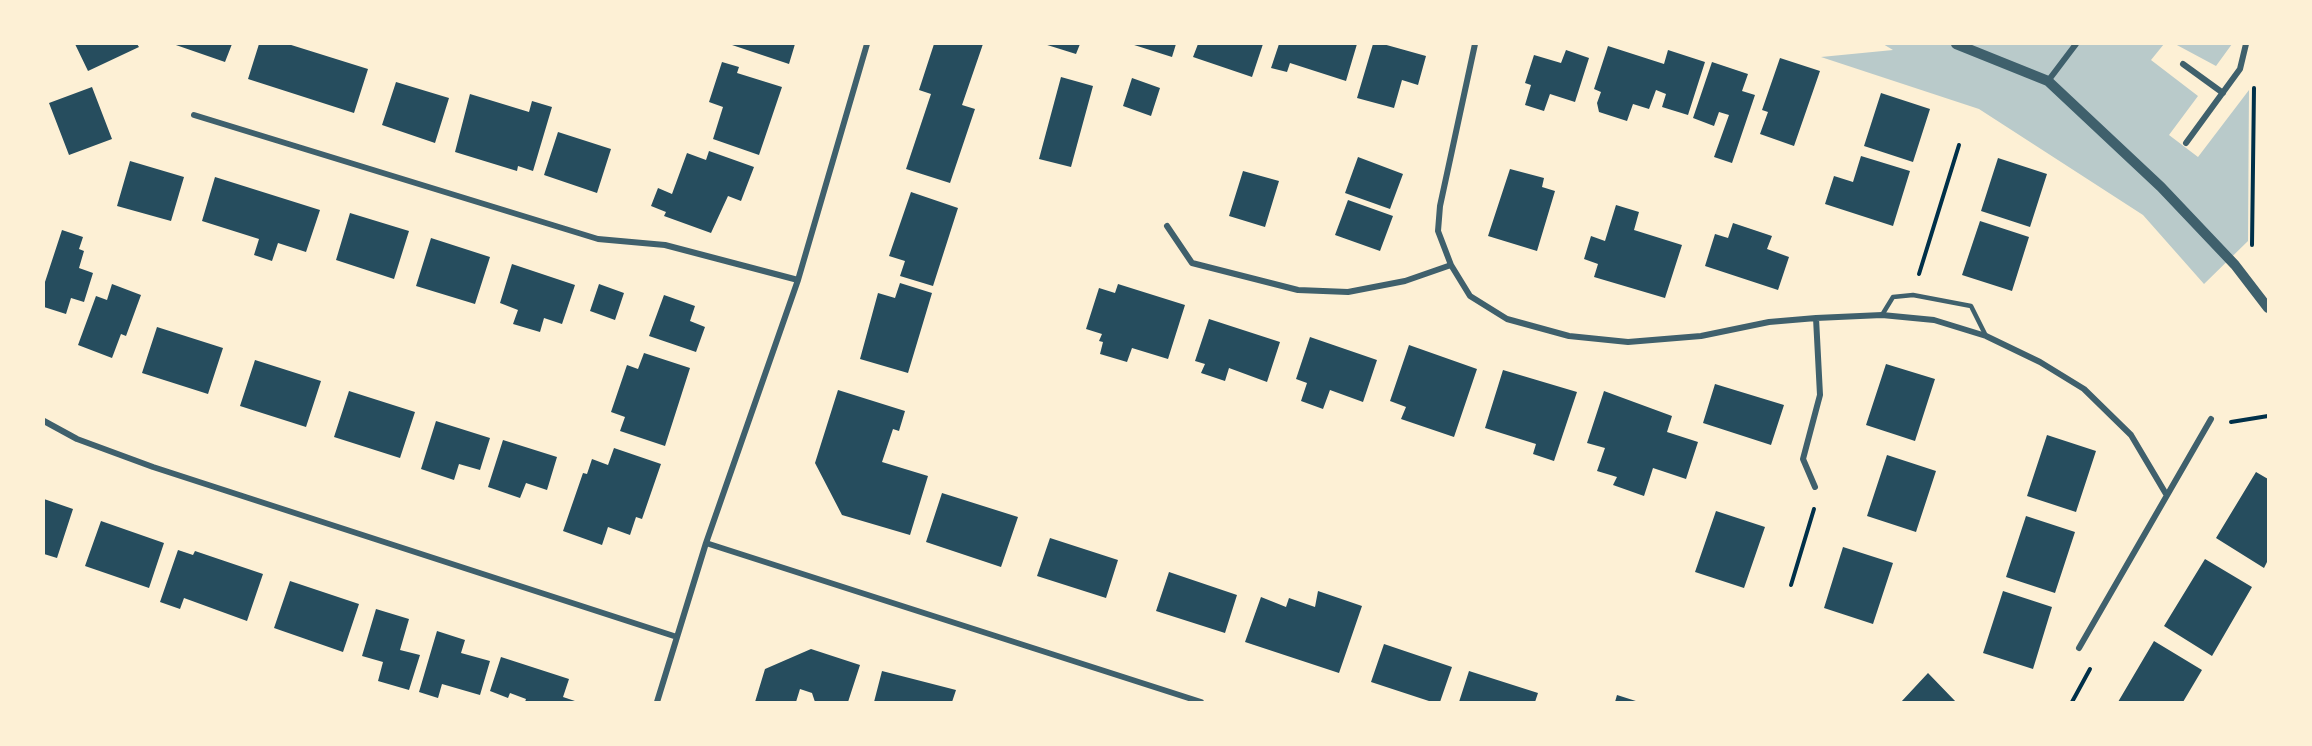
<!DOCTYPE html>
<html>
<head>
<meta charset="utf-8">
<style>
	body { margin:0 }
	#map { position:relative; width:2312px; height:746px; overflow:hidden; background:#fdf0d5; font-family:"Noto Sans",sans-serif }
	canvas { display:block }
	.frame { position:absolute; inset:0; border:45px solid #fdf0d5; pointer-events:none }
</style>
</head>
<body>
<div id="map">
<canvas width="2312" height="746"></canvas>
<div class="frame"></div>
</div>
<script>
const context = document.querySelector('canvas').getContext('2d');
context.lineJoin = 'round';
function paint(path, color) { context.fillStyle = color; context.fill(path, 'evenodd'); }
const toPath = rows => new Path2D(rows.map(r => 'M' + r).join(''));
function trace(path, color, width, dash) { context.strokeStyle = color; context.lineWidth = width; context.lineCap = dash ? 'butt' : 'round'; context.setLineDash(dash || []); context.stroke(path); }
const green = toPath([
	[1883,44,2164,44,2151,60,2198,96,2169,135,2198,157,2249,90,2248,241,2204,284,2143,215,1979,109,1821,57,1893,50],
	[2175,44,2232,44,2216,66]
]);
const building = toPath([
	[75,44,137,44,139,47,88,71],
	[173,44,232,44,225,62],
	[259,44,288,44,368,69,354,113,248,79],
	[729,44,795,44,789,64],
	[934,44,983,44,962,105,975,109,950,183,906,169,931,94,919,90],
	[1044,44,1080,44,1076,54],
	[1131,44,1176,44,1172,57],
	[1198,44,1263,44,1252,77,1193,57],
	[1279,44,1357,44,1346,81,1290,63,1287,72,1271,68],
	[1373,44,1383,44,1426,56,1418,85,1402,80,1394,108,1357,98],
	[1608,46,1664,64,1668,50,1705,62,1688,115,1662,107,1666,94,1656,90,1649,109,1633,104,1627,121,1599,112,1597,103,1601,92,1594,89],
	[1566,50,1589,58,1575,102,1550,94,1544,111,1525,105,1531,85,1525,83,1534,55,1561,63],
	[1780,58,1820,71,1794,146,1760,134,1768,112,1762,110],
	[722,62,739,67,737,73,782,87,759,155,713,139,723,107,709,102],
	[1712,62,1748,74,1742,91,1755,95,1732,163,1714,157,1729,115,1719,112,1714,126,1693,118],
	[1061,77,1093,86,1071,167,1039,159],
	[1132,78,1160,88,1151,116,1123,106],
	[396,82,449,98,435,143,382,125],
	[92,87,112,139,69,155,49,103],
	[1881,93,1930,109,1913,162,1864,146],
	[470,94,529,112,532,101,552,107,533,171,518,166,517,171,455,152],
	[558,132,611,149,597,193,544,175],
	[709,151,754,167,741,201,728,196,711,233,664,216,666,212,651,206,658,188,672,194,687,153,706,160],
	[1861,156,1910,171,1893,226,1825,204,1834,176,1853,182],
	[1358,157,1403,174,1390,209,1345,193],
	[1998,158,2047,174,2030,227,1981,211],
	[130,161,184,177,171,221,117,206],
	[1510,169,1544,178,1542,187,1555,191,1537,251,1488,236],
	[1243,171,1279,181,1265,227,1229,216],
	[215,177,320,210,306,252,278,243,272,261,254,255,259,239,202,221],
	[911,192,958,208,933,286,900,276,905,261,889,256],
	[1348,200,1393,216,1380,251,1335,235],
	[1616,205,1639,212,1634,230,1682,245,1665,298,1594,277,1598,264,1584,259,1591,236,1605,241],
	[350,213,409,231,394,279,336,260],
	[1980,221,2029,237,2012,291,1962,275],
	[1733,223,1772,236,1767,249,1789,257,1778,290,1705,266,1715,234,1728,238],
	[62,230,83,237,79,249,84,251,79,268,93,273,84,302,71,298,66,314,44,307,44,285],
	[431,238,490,257,475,304,416,286],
	[512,264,575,285,562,324,544,318,540,332,513,324,518,310,500,303],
	[900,283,932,293,908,373,860,359,878,293,895,298],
	[112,284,141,295,126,336,121,334,112,358,78,345,96,296,107,300],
	[599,284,624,293,615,320,590,311],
	[1118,284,1185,305,1168,359,1132,348,1127,362,1100,354,1103,342,1099,341,1102,334,1086,329,1099,288,1115,293],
	[664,295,695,306,690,321,705,327,696,352,649,336],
	[1209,319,1280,342,1267,382,1229,368,1225,381,1201,373,1205,364,1195,361],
	[157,327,223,348,208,394,142,373],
	[1310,337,1377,360,1363,402,1330,390,1323,409,1301,401,1307,383,1296,379],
	[1409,345,1477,369,1454,437,1401,419,1406,407,1390,401],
	[644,353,690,368,665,446,620,431,625,417,611,412,627,365,638,369],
	[255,360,321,381,306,427,240,406],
	[1886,364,1935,379,1915,441,1866,425],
	[1503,370,1577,392,1554,461,1533,454,1536,444,1485,428],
	[1715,384,1784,405,1771,445,1703,423],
	[838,390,905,411,899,431,893,429,882,462,928,476,910,535,842,515,815,463],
	[349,391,415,412,400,458,334,437],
	[1604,391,1672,416,1667,432,1698,442,1686,479,1653,468,1644,496,1613,485,1617,477,1597,471,1605,448,1587,443],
	[436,421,490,438,480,470,459,464,454,480,421,469],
	[2047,435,2096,451,2076,512,2027,496],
	[503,440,557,457,547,490,526,483,520,498,488,487],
	[614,448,661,464,642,519,636,517,630,535,608,527,602,545,563,531,583,473,587,474,592,459,608,465],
	[1887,455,1936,471,1916,532,1867,516],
	[2256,472,2268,479,2268,560,2264,568,2216,538],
	[942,493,1018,517,1001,567,926,542],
	[44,499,73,509,57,558,44,554],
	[1716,511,1765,527,1744,588,1695,572],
	[2026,516,2075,532,2055,593,2006,577],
	[101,521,164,543,149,588,85,566],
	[1050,538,1118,560,1106,598,1037,576],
	[1843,547,1893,563,1873,624,1824,608],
	[178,550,193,555,195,551,263,574,247,621,184,598,180,609,160,602],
	[2205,559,2252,587,2212,656,2164,626],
	[1169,572,1237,595,1225,633,1156,611],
	[290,581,359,604,343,652,274,628],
	[1318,591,1362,606,1339,673,1245,642,1261,597,1286,607,1289,598,1315,607],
	[2003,591,2052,607,2033,669,1983,653],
	[376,609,409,619,400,650,420,655,409,690,378,681,383,662,362,656],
	[437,631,465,640,461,653,490,661,480,695,442,684,438,698,419,692],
	[2154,641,2202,670,2183,702,2118,702],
	[1384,644,1452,667,1440,702,1432,702,1371,682],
	[811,649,860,665,848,702,815,702,812,693,800,689,796,702,755,702,765,669],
	[501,657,569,679,563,697,578,702,525,702,526,699,510,693,508,698,490,691],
	[882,671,956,690,952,702,874,702],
	[1469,671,1538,693,1535,702,1459,702],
	[1928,673,1956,702,1901,702],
	[1617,695,1639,702,1615,702]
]);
const path = toPath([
	[2252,245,2254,88],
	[1919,274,1959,145],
	[2231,422,2268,416],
	[1791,585,1814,509],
	[2072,702,2090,669]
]);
const service = toPath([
	[1882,315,1893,297,1913,295,1971,306,1986,336]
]);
const minor = toPath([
	[1475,44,1440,206,1438,231,1451,265,1470,296,1507,319,1569,336,1628,342,1701,336,1769,322,1816,318,1882,315,1934,320,1986,336,2040,362,2084,389,2131,435,2166,494],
	[2183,64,2223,93],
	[2048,81,2076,44],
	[194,115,598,239,665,245,798,280],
	[2186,143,2240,69,2246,44],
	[1167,226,1192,263,1298,290,1348,292,1405,281,1451,265],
	[44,421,77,439,153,467,677,637],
	[1815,487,1803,459,1820,395,1816,318],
	[706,543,1201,702],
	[2079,648,2211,419],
	[657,702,706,543,798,280,867,44]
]);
const tertiary = toPath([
	[1956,44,2048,81,2161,187,2235,265,2268,308]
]);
paint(green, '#b9caca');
paint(building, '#264d5e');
trace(path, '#003049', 4);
trace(service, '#3f606c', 4.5);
trace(minor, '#3f606c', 6);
trace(tertiary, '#3f606c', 10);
</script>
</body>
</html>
